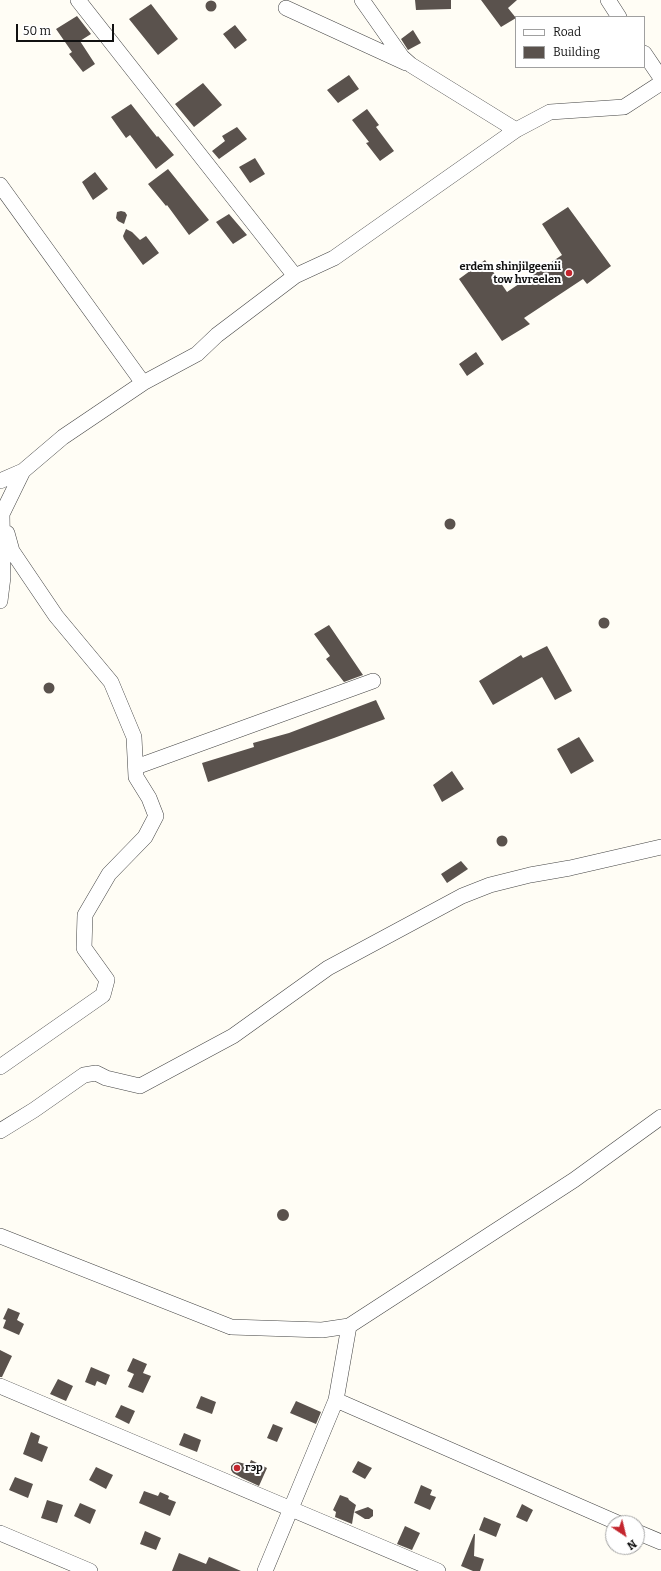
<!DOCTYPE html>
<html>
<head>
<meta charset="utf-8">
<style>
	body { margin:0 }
	#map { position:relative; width:661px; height:1571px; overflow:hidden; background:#fffdf5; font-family:Bitter,serif }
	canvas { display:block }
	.legend { position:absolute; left:515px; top:16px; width:130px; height:52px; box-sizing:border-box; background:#fff; border:1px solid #a0a0a0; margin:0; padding:5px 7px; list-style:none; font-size:12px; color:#111 }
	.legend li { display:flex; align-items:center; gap:8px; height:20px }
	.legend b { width:20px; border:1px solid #a0a0a0 }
	.north { position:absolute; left:605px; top:1515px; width:40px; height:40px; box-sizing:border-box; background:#fff; border:1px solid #a0a0a0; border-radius:50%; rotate:145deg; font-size:11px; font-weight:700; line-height:16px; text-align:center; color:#111 }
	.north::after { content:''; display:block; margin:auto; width:14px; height:18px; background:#c4262e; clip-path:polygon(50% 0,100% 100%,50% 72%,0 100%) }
	.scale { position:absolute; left:16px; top:24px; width:98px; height:18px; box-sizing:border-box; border:2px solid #111; border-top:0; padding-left:5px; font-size:12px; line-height:14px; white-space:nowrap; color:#111; -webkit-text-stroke:3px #fff; paint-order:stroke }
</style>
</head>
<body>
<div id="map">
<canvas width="661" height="1571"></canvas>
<ul class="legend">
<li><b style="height:5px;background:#fff"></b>Road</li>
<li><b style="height:11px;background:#5a524d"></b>Building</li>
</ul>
<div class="north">N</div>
<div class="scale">50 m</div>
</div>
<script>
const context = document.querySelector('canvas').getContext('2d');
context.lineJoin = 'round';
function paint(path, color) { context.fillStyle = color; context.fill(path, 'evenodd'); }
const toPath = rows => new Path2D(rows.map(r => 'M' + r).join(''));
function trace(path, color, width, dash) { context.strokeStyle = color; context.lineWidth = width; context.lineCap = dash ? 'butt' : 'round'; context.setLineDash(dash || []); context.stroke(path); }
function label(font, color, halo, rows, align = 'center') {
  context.font = font + ' Bitter,serif'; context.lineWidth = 4; context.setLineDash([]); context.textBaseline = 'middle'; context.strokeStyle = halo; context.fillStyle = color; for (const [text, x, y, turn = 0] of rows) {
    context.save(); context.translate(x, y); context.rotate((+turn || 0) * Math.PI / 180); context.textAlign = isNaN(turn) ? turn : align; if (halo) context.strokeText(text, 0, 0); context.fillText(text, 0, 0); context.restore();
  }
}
const building = toPath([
	[415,0,451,0,451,9,416,10],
	[481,0,517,0,508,8,516,18,501,27],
	'205.5 6a5.5 5.5 0 1 1 11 0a5.5 5.5 0 1 1-11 0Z',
	[151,4,178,39,158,55,129,19],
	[77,16,91,34,80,41,95,64,83,72,69,54,72,52,56,29],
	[235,25,247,40,235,49,223,34],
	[413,30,421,43,408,50,401,39],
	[349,75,359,89,338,103,327,90],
	[203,83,222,105,194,127,175,104],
	[131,104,157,137,158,136,174,155,156,169,130,135,126,138,111,117],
	[367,109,379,125,376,127,394,151,380,161,366,143,369,142,352,120],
	[237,127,247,139,219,159,212,151,225,141,222,136],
	[255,158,265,174,250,183,239,167],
	[168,169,209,220,189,235,167,205,166,206,148,184],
	[95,172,108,189,93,200,82,182],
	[568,207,611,266,587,284,583,279,524,318,530,324,502,341,459,279,485,260,507,292,562,255,542,224],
	[121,211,125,212,127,215,124,224,118,221,116,218,117,212],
	[229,214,247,235,233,244,216,222],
	[126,229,132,232,140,240,146,236,159,253,143,265,124,239,123,236],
	[476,352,484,364,467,376,459,364],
	'444.5 524a5.5 5.5 0 1 1 11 0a5.5 5.5 0 1 1-11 0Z',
	'598.5 623a5.5 5.5 0 1 1 11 0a5.5 5.5 0 1 1-11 0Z',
	[329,625,344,647,363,675,344,682,326,659,330,656,314,634],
	[547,646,572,691,555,700,542,677,493,705,479,681,521,655,523,658],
	'43.5 688a5.5 5.5 0 1 1 11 0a5.5 5.5 0 1 1-11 0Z',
	[376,700,385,719,334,738,208,782,202,763,254,747,253,743,289,733],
	[579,737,594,761,571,774,557,749],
	[452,771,464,789,442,802,433,785],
	'496.5 841a5.5 5.5 0 1 1 11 0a5.5 5.5 0 1 1-11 0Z',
	[461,861,468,869,447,883,441,874],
	'277 1215a6 6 0 1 1 12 0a6 6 0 1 1-12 0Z',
	[8,1308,20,1313,17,1320,24,1324,19,1335,3,1328,6,1320,3,1319],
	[0,1350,12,1356,2,1377,0,1377],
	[133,1358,147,1364,143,1373,151,1376,143,1393,128,1387,134,1374,127,1371],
	[91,1367,110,1375,106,1385,97,1381,95,1386,85,1382],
	[58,1379,73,1386,66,1401,50,1394],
	[201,1396,216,1402,212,1414,196,1408],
	[296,1401,321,1412,316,1424,290,1413],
	[121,1405,135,1411,129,1424,115,1417],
	[273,1424,283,1428,277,1442,267,1438],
	[31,1432,40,1436,38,1443,48,1447,42,1462,23,1454],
	[184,1433,201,1440,197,1452,179,1445],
	[251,1460,267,1468,259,1486,242,1478,233,1473,231,1470,231,1466,234,1463,238,1462,249,1465],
	[358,1461,372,1468,365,1479,352,1472],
	[96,1467,113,1475,106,1489,89,1480],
	[15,1477,33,1484,28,1498,9,1490],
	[421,1485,432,1490,430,1495,436,1497,430,1510,414,1503],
	[144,1491,158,1496,160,1492,169,1496,168,1499,176,1502,170,1516,139,1503],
	[340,1495,348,1498,349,1500,356,1505,354,1512,368,1507,373,1510,373,1516,369,1519,365,1519,354,1512,352,1524,335,1517,336,1512,333,1510],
	[47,1500,63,1505,57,1523,41,1518],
	[80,1503,96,1510,90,1524,74,1516],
	[522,1504,533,1510,527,1522,516,1517],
	[484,1517,501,1524,496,1537,479,1530],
	[405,1526,420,1533,412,1550,397,1544],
	[145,1531,161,1538,156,1550,140,1544],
	[474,1534,475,1534,474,1556,484,1559,480,1571,473,1571,461,1566],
	[179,1553,206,1564,209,1557,241,1571,172,1571]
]);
const street = toPath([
	[78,0,295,276],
	[362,0,402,57,411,65,516,130],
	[608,0,619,17],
	[286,8,406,63],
	[644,53,661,78],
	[0,185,143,383],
	[0,481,23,471],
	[0,601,3,577,2,514,23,471,63,437,143,383,197,354,217,335,295,276,334,258,516,130,550,112,624,107,661,83],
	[136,767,373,681],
	[0,1067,103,995,107,980,84,948,85,915,109,874,145,837,156,816,149,798,136,777,134,737,111,682,56,616,12,551,7,533],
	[0,1131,34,1110,84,1075,96,1073,106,1078,140,1086,233,1036,328,968,462,896,490,885,530,875,570,868,661,847],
	[0,1236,231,1327,322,1330,349,1326,574,1180,661,1117],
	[0,1386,438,1571],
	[336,1400,618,1523],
	[637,1532,661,1542],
	[0,1533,90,1571],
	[265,1571,336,1400,349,1326]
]);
const markers = [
	[569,273,4,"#c4262e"],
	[237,1468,4,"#c4262e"]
];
const poiNames = [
	["erdem shinjilgeenii",561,267],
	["tow hvreelen",561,280],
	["гэр",245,1468,"left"]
];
paint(building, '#5a524d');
trace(street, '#444', 16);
trace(street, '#fff', 15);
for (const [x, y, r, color] of markers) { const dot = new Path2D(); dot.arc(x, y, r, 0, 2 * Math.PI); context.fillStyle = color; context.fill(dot); trace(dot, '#fff', 1.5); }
label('bold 11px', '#111', '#fff', poiNames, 'right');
</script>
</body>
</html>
